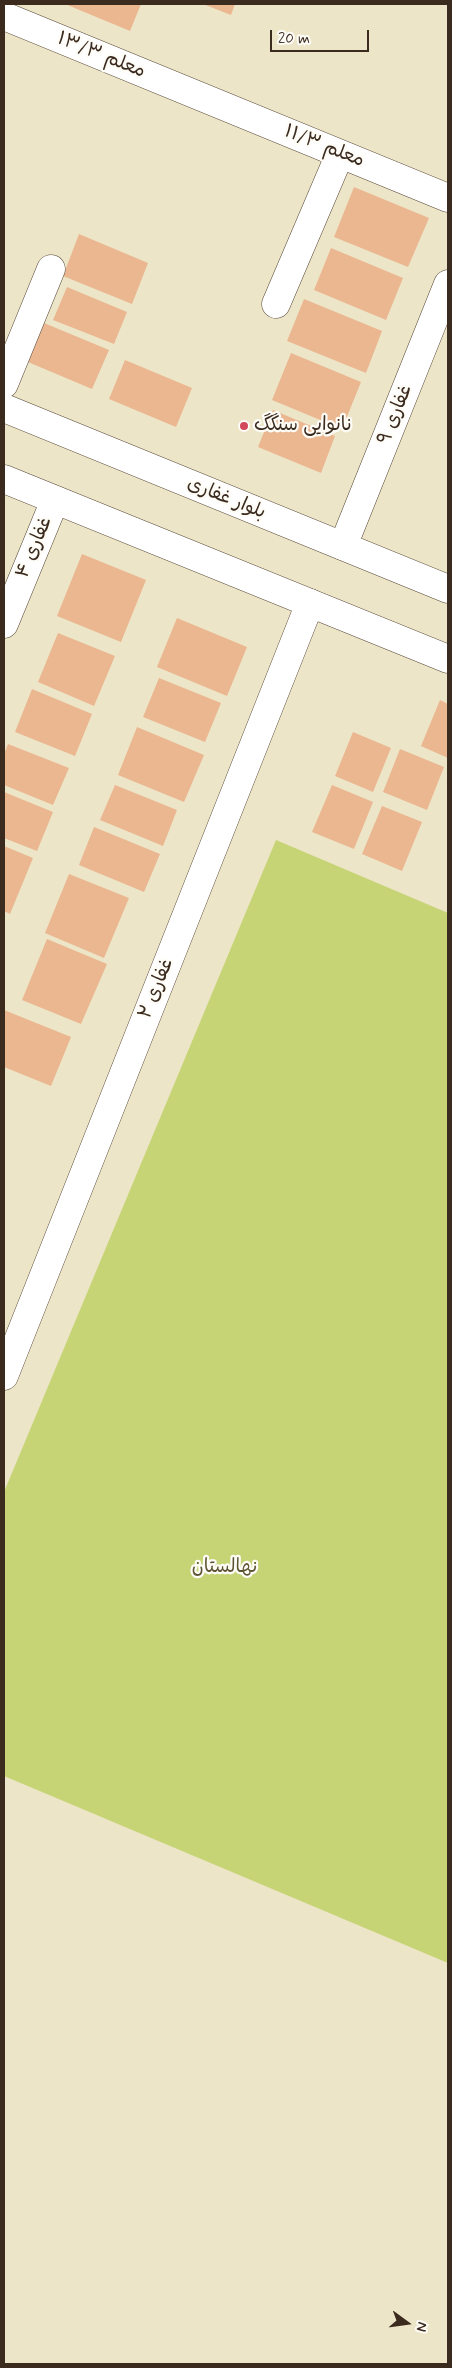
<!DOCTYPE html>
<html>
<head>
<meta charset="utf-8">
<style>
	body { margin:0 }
	#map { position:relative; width:452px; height:2368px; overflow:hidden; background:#ede5c7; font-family:Mynerve,sans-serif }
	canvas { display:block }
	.frame { position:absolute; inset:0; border:5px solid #3b2a1e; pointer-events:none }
	.north { position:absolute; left:382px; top:2298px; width:50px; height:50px; -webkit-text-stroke:4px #fdfcf7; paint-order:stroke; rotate:104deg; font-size:14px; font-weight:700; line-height:20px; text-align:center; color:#3b2a1e }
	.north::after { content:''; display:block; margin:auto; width:18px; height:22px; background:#3b2a1e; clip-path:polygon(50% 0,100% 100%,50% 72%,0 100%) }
	.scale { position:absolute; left:270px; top:30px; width:99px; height:22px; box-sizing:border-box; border:2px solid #3b2a1e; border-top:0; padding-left:6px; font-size:15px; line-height:18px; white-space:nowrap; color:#3b2a1e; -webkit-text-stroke:4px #fdfcf7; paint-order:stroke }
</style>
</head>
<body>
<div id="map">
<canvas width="452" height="2368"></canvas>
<div class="frame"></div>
<div class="north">N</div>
<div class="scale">20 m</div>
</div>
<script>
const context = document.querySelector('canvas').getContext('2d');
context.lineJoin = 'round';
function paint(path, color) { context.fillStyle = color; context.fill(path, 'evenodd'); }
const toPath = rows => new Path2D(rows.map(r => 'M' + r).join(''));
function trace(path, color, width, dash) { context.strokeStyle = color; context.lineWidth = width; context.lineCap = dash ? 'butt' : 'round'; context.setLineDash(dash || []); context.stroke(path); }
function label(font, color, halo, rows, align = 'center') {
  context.font = font + ' Mynerve,"Playpen Sans Arabic",sans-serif'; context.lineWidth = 4.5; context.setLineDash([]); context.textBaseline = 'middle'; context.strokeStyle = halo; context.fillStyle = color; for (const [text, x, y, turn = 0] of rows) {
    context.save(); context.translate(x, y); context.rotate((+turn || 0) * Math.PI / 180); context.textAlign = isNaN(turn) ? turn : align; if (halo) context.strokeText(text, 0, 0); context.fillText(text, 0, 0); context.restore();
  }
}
const green = toPath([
	[276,840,448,913,448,1963,4,1776,4,1492]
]);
const building = toPath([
	[65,4,141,4,130,31],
	[203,4,235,4,231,15],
	[354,187,429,218,408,267,334,237],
	[79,234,148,263,132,304,63,276],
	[331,248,403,278,386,320,314,290],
	[67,287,127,312,114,344,53,320],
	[304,299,382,331,366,373,287,341],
	[44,323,109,350,92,389,28,362],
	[291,353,361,382,342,429,272,400],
	[125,360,192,388,176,427,109,399],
	[273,410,335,436,321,473,258,447],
	[82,554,146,580,121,642,57,616],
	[177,618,247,647,227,696,157,667],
	[58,633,115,656,94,706,38,682],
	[159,678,221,703,205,742,143,717],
	[32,689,92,714,75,756,15,732],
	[440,700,448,704,448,758,421,746],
	[137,727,204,755,184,802,118,775],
	[353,732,391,748,373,792,335,776],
	[8,744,69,768,53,805,4,785,4,754],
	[400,749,444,767,427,810,383,792],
	[115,785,177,810,163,846,100,820],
	[332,785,373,802,354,849,312,832],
	[4,792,53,812,37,851,4,838],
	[382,806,422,822,402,871,362,854],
	[94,827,160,854,144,892,79,865],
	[4,846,33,858,10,914,4,911],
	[69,874,129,898,104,958,45,933],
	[47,939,107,964,81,1024,22,1000],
	[4,1010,71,1037,51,1086,4,1067]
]);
const minor = toPath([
	[4,16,448,198],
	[276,304,340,154],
	[4,384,51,269],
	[343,546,448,284],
	[4,624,55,500],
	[4,1376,310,603]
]);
const major = toPath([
	[4,408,448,589],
	[4,479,448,659]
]);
const markers = [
	[244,426,5,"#d1495b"]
];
const streetNames = [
	["معلم ۱۳/۳",101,56,22],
	["معلم ۱۱/۳",324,147,22],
	["غفاری ۹",396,415,-68],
	["بلوار غفاری",226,499,22],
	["غفاری ۴",35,548,-67],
	["غفاری ۲",157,989,-68]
];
const poiNames = [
	["نانوایی سنگگ",254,426]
];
const parkNames = [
	["نهالستان",225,1568]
];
paint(green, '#c6d476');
paint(building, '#eab791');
trace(minor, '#564637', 29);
trace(major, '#564637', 29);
trace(minor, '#fff', 28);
trace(major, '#fff', 28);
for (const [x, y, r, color] of markers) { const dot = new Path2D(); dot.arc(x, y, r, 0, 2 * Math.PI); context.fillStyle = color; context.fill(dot); trace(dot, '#fdfcf7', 2); }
label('19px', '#3b2a1e', '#fdfcf7', streetNames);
label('19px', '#3b2a1e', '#fdfcf7', poiNames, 'left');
label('19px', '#5e5434', '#fdfcf7', parkNames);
</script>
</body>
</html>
